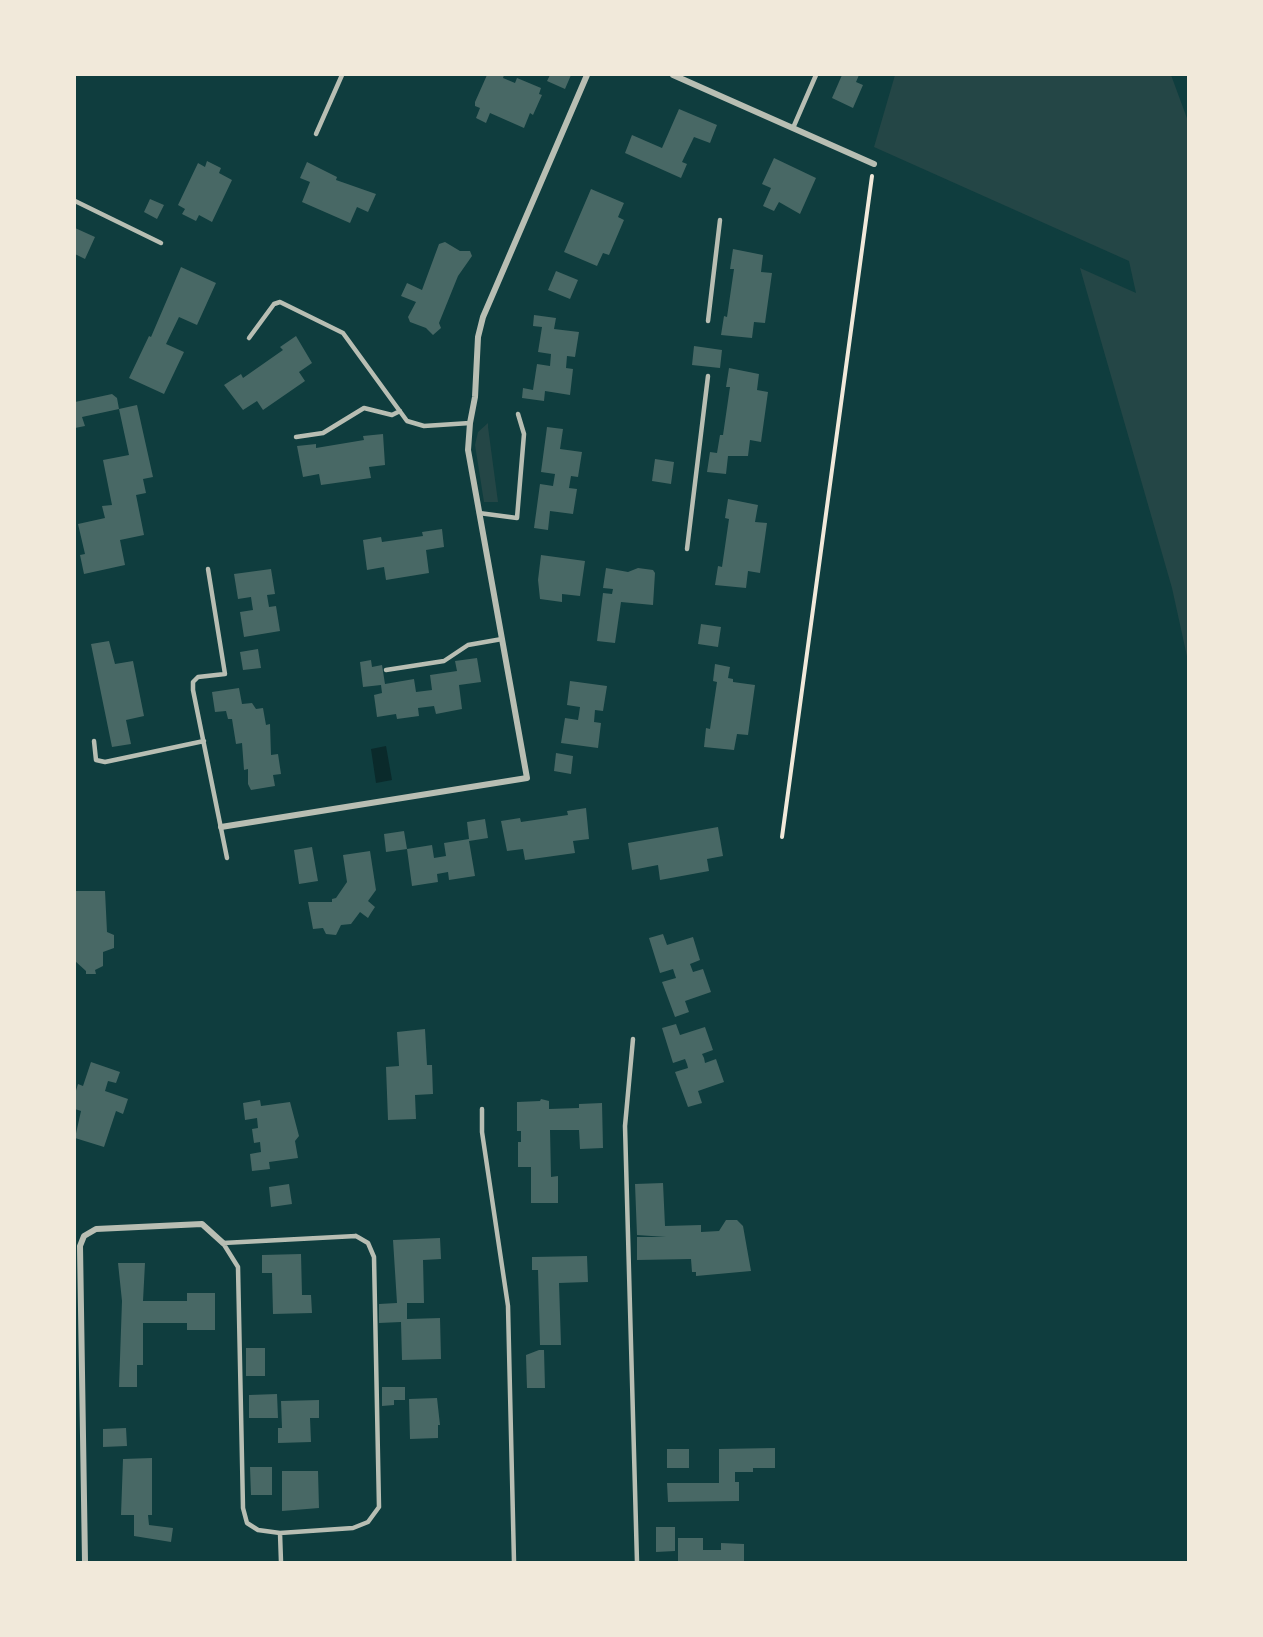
<!DOCTYPE html>
<html>
<head>
<meta charset="utf-8">
<style>
	body { margin:0 }
	#map { position:relative; width:1263px; height:1637px; overflow:hidden; background:#0f3d3e; font-family:Quicksand,sans-serif }
	canvas { display:block }
	.frame { position:absolute; inset:0; border:76px solid #f1e9da; pointer-events:none }
</style>
</head>
<body>
<div id="map">
<canvas width="1263" height="1637"></canvas>
<div class="frame"></div>
</div>
<script>
const context = document.querySelector('canvas').getContext('2d');
context.lineJoin = 'round';
function paint(path, color) { context.fillStyle = color; context.fill(path, 'evenodd'); }
const toPath = rows => new Path2D(rows.map(r => 'M' + r).join(''));
function trace(path, color, width, dash) { context.strokeStyle = color; context.lineWidth = width; context.lineCap = dash ? 'butt' : 'round'; context.setLineDash(dash || []); context.stroke(path); }
const green = toPath([
	[895,75,1171,75,1188,121,1188,661,1172,588,1080,268,1136,293,1129,261,874,147],
	[488,423,488,427,498,502,484,502,475,445,478,432]
]);
const water = toPath([
	[386,746,392,780,376,783,371,749]
]);
const building = toPath([
	[487,75,504,75,503,78,515,83,517,78,541,88,539,94,542,95,533,115,530,113,524,128,490,113,486,123,476,118,480,108,475,106,475,102],
	[550,75,571,75,565,89,547,81],
	[842,75,859,75,856,82,863,85,853,108,832,98],
	[679,109,717,125,710,143,694,137,682,162,687,164,681,178,625,153,632,135,662,148],
	[774,158,816,178,800,214,779,202,774,211,763,206,771,188,762,184],
	[207,161,221,168,219,173,232,180,212,222,199,215,196,221,182,214,185,209,178,205,198,163,205,167],
	[307,162,337,177,336,180,376,194,368,212,357,207,350,223,302,202,310,182,300,178],
	[591,189,624,203,618,217,624,220,609,255,603,253,597,266,564,252],
	[150,199,164,205,157,219,144,212],
	[75,228,95,237,85,259,75,254],
	[445,242,460,251,470,251,472,256,458,276,439,323,441,328,433,335,426,328,410,322,408,317,416,302,401,296,407,283,422,290,439,244],
	[733,249,763,255,761,272,772,273,765,323,754,322,752,338,721,335,724,316,727,317,734,269,730,269],
	[181,267,216,283,197,325,179,317,166,344,184,352,164,394,129,378,149,336,151,337],
	[556,271,578,280,570,299,548,290],
	[534,315,556,318,554,329,579,332,575,357,567,356,566,368,573,369,570,395,545,391,544,401,522,398,523,388,533,390,537,364,550,366,551,354,538,352,542,327,533,326],
	[296,336,312,363,299,372,305,381,263,410,257,401,243,410,224,385,241,374,243,378,283,350,280,347],
	[694,346,722,350,720,368,692,365],
	[729,368,759,374,757,390,768,392,761,442,750,440,748,456,728,456,726,474,707,472,710,452,717,453,720,435,723,435,730,387,726,387],
	[112,394,117,398,119,409,82,417,85,426,75,428,75,402],
	[137,405,153,477,143,479,146,493,136,495,144,535,120,540,125,565,84,574,80,555,85,554,78,524,105,518,102,506,112,505,103,460,129,455,119,409],
	[547,427,563,429,560,449,582,452,578,477,571,476,569,488,577,489,573,514,550,511,548,530,534,528,540,484,553,486,555,474,541,472],
	[383,434,385,465,369,467,371,478,321,485,319,474,303,477,297,446,316,444,316,448,364,440,363,436],
	[655,459,674,462,671,484,652,481],
	[728,499,758,505,755,522,767,523,760,573,748,571,746,588,715,585,718,566,722,567,729,519,725,518],
	[442,529,444,547,426,550,429,573,386,580,384,567,367,570,363,540,381,537,382,542,423,536,422,532],
	[541,555,585,561,580,596,562,594,562,602,540,599,538,580],
	[606,568,628,572,638,568,653,570,655,573,653,605,621,602,615,643,597,641,603,593,612,594,613,589,603,588],
	[271,569,275,594,267,595,269,607,276,606,280,631,244,637,240,612,253,610,252,604,251,597,238,599,234,574],
	[701,624,721,627,718,647,698,644],
	[109,641,115,664,133,661,144,716,126,720,131,744,112,747,91,644],
	[258,649,261,668,243,670,240,652],
	[477,658,481,682,459,685,462,709,436,714,434,706,418,708,419,716,397,719,396,714,377,717,374,695,382,693,381,685,363,687,360,662,371,660,372,667,382,665,385,684,414,679,416,692,432,690,430,675,457,671,455,661],
	[715,664,730,667,728,678,733,679,733,682,755,685,748,735,737,734,734,750,704,747,706,728,710,729,717,682,713,681],
	[570,681,607,686,603,711,595,710,594,722,601,723,598,748,561,743,565,718,578,720,579,714,580,707,567,705],
	[239,688,242,704,252,703,256,709,263,708,266,725,270,724,271,755,278,754,281,774,273,775,275,786,251,790,248,784,248,769,244,770,242,743,236,744,232,719,228,719,226,711,215,712,212,692],
	[556,753,573,756,571,774,554,771],
	[586,808,589,839,573,841,575,853,525,860,523,849,507,851,501,821,520,818,521,822,568,815,567,811],
	[485,819,488,838,469,841,475,876,449,880,448,872,437,874,438,882,412,886,407,849,432,845,434,858,446,856,444,843,469,839,467,822],
	[718,827,723,856,707,859,709,871,660,880,658,865,632,870,628,843],
	[404,831,407,849,386,852,384,834],
	[312,847,318,881,299,884,294,850],
	[370,851,376,890,368,901,375,907,371,913,368,918,360,912,351,924,341,925,336,935,326,934,323,928,313,929,308,902,332,902,332,899,336,898,347,882,343,855],
	[75,891,105,891,107,932,114,935,114,948,103,952,103,966,95,970,96,974,86,974,86,971,75,961],
	[663,934,667,945,693,937,700,960,690,964,693,972,703,969,711,992,685,1001,689,1012,675,1017,662,982,676,978,673,969,660,973,649,938],
	[676,1024,680,1035,705,1027,713,1050,702,1054,704,1058,705,1063,716,1059,724,1082,698,1091,702,1103,688,1107,675,1072,688,1068,687,1064,685,1059,673,1063,662,1028],
	[425,1029,427,1065,432,1065,433,1094,415,1095,416,1119,388,1120,386,1067,399,1066,397,1032],
	[91,1062,120,1072,116,1083,108,1081,105,1091,128,1099,123,1114,116,1111,104,1147,75,1138,81,1111,75,1109,75,1094,78,1084,83,1086],
	[541,1099,549,1101,549,1109,579,1108,579,1104,602,1103,603,1148,580,1149,579,1130,550,1130,551,1177,558,1176,558,1203,531,1203,531,1167,518,1167,518,1142,521,1142,521,1131,517,1131,517,1102,540,1101],
	[260,1100,261,1106,290,1102,299,1136,295,1141,298,1158,269,1162,270,1169,252,1171,250,1154,261,1152,260,1142,254,1143,252,1129,258,1128,257,1118,245,1120,243,1103],
	[663,1183,665,1226,701,1225,701,1232,719,1231,726,1220,737,1220,743,1226,751,1271,696,1276,696,1272,692,1272,691,1259,637,1260,637,1237,666,1237,637,1235,635,1184],
	[289,1184,292,1204,271,1207,269,1187],
	[440,1238,441,1259,423,1260,424,1303,407,1303,407,1319,440,1318,441,1359,402,1360,401,1322,379,1323,379,1304,397,1303,393,1240],
	[301,1254,302,1295,311,1295,312,1313,273,1314,272,1273,262,1273,262,1255],
	[587,1256,588,1282,559,1283,561,1345,540,1345,538,1270,532,1270,532,1257],
	[118,1263,145,1263,143,1301,187,1301,187,1293,215,1293,215,1330,187,1330,187,1323,143,1323,143,1365,137,1365,137,1387,119,1387,122,1301],
	[246,1348,265,1348,265,1376,246,1376],
	[539,1350,544,1350,545,1388,527,1388,526,1355],
	[382,1387,405,1387,405,1400,394,1400,394,1405,382,1406],
	[277,1394,278,1418,249,1418,249,1395],
	[437,1398,440,1425,438,1425,438,1438,410,1439,409,1399],
	[319,1400,319,1418,310,1418,311,1442,278,1443,278,1428,282,1428,281,1401],
	[126,1428,127,1446,103,1447,103,1429],
	[775,1448,775,1468,753,1468,753,1472,735,1472,735,1482,739,1482,739,1501,668,1502,667,1483,719,1483,719,1449],
	[667,1449,689,1449,689,1468,667,1468],
	[152,1458,152,1515,148,1515,149,1525,173,1528,171,1542,134,1536,134,1515,121,1515,123,1459],
	[250,1467,272,1467,272,1495,251,1495],
	[282,1471,318,1471,319,1508,282,1511],
	[656,1527,675,1527,675,1551,656,1552],
	[678,1538,703,1538,703,1550,721,1550,721,1543,744,1544,744,1562,678,1562]
]);
const path = toPath([
	[782,837,872,176]
]);
const service = toPath([
	[793,128,816,75],
	[316,134,342,75],
	[75,201,161,243],
	[708,321,720,220],
	[249,338,274,304,280,302,343,333,407,421,424,426,470,423],
	[296,437,323,433,364,408,392,415,400,411],
	[479,513,517,518,524,434,518,414],
	[687,549,708,376],
	[208,569,225,674,198,677,193,682,193,690,227,858],
	[386,670,444,661,468,645,502,639],
	[94,741,96,760,105,762,204,741],
	[633,1039,625,1126,637,1562],
	[482,1109,482,1132,508,1306,514,1562],
	[356,1236,368,1243,374,1257,379,1507,368,1522,353,1528,280,1533,258,1530,247,1523,243,1508,238,1267,223,1243,356,1236],
	[280,1533,281,1562]
]);
const minor = toPath([
	[673,75,874,164],
	[221,827,527,778,468,450,470,423,475,397,478,337,483,317,587,75],
	[85,1562,80,1246,84,1236,96,1229,202,1224,223,1243]
]);
paint(green, '#244646');
paint(water, '#0a2a2b');
paint(building, '#486865');
trace(path, '#f1e9da', 4);
trace(service, '#b8beb3', 4.5);
trace(minor, '#b8beb3', 6);
</script>
</body>
</html>
